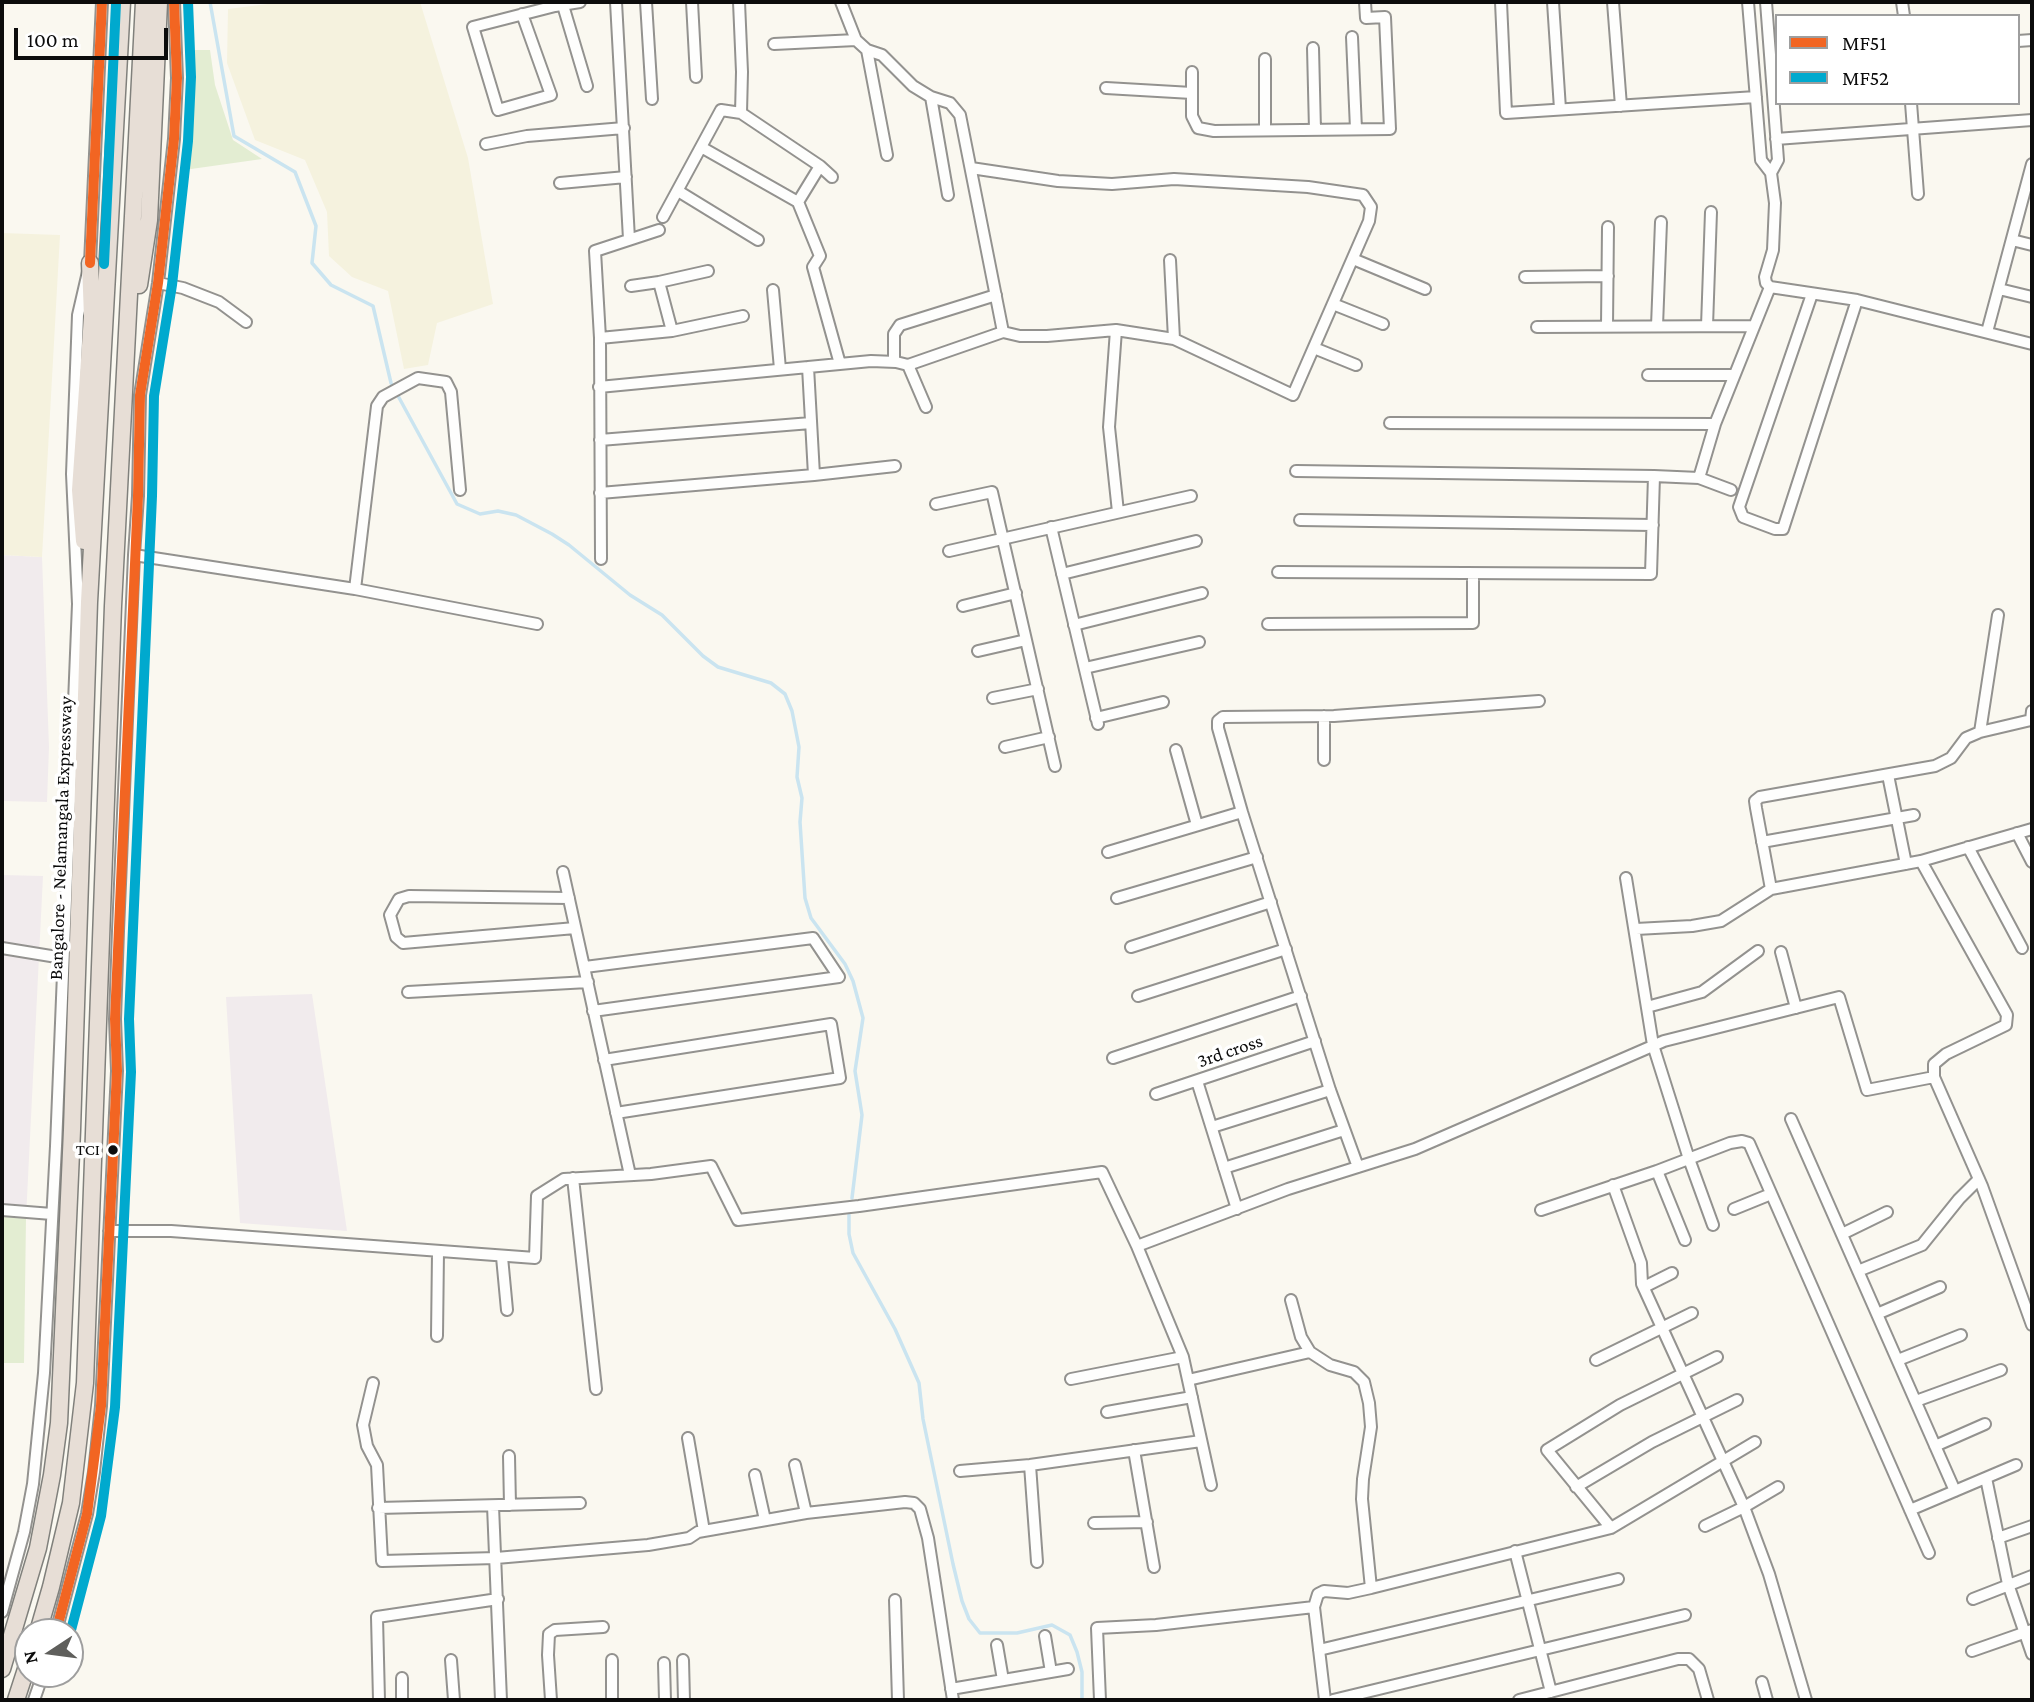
<!DOCTYPE html>
<html>
<head>
<meta charset="utf-8">
<style>
	body { margin:0 }
	#map { position:relative; width:2034px; height:1702px; overflow:hidden; background:#faf8f0; font-family:"Crimson Pro",serif }
	canvas { display:block }
	.frame { position:absolute; inset:0; border:4px solid #0c0c0c; pointer-events:none }
	.legend { position:absolute; left:1775px; top:14px; width:245px; height:91px; box-sizing:border-box; background:#fff; border:2px solid #9e9e9e; margin:0; padding:9px 12px; list-style:none; font-size:21px; color:#0c0c0c }
	.legend li { display:flex; align-items:center; gap:14px; height:35px }
	.legend b { width:35px; border:2px solid #9e9e9e }
	.north { position:absolute; left:14px; top:1618px; width:70px; height:70px; box-sizing:border-box; background:#fff; border:2px solid #9e9e9e; border-radius:50%; rotate:257deg; font-size:19px; font-weight:700; line-height:28px; text-align:center; color:#0c0c0c }
	.north::after { content:''; display:block; margin:auto; width:24px; height:32px; background:#5f5f5c; clip-path:polygon(50% 0,100% 100%,50% 72%,0 100%) }
	.scale { position:absolute; left:14px; top:28px; width:154px; height:32px; box-sizing:border-box; border:4px solid #0c0c0c; border-top:0; padding-left:9px; font-size:21px; line-height:24px; white-space:nowrap; color:#0c0c0c; -webkit-text-stroke:5px #fff; paint-order:stroke }
</style>
</head>
<body>
<div id="map">
<canvas width="2034" height="1702"></canvas>
<div class="frame"></div>
<ul class="legend">
<li><b style="height:9px;background:#f26522"></b>MF51</li>
<li><b style="height:9px;background:#00a9ce"></b>MF52</li>
</ul>
<div class="north">N</div>
<div class="scale">100 m</div>
</div>
<script>
const context = document.querySelector('canvas').getContext('2d');
context.lineJoin = 'round';
function paint(path, color) { context.fillStyle = color; context.fill(path, 'evenodd'); }
const toPath = rows => new Path2D(rows.map(r => 'M' + r).join(''));
function trace(path, color, width, dash) { context.strokeStyle = color; context.lineWidth = width; context.lineCap = dash ? 'butt' : 'round'; context.setLineDash(dash || []); context.stroke(path); }
function label(font, color, halo, rows, align = 'center') {
  context.font = font + ' "Crimson Pro",serif'; context.lineWidth = 7; context.setLineDash([]); context.textBaseline = 'middle'; context.strokeStyle = halo; context.fillStyle = color; for (const [text, x, y, turn = 0] of rows) {
    context.save(); context.translate(x, y); context.rotate((+turn || 0) * Math.PI / 180); context.textAlign = isNaN(turn) ? turn : align; if (halo) context.strokeText(text, 0, 0); context.fillText(text, 0, 0); context.restore();
  }
}
const industrial = toPath([
	[2,555,42,557,49,747,47,802,3,801,2,848],
	[2,875,43,876,26,1218,2,1216],
	[312,994,347,1231,240,1223,226,997]
]);
const farmland = toPath([
	[284,2,420,2,468,158,493,304,437,323,428,365,404,369,388,291,352,277,329,256,327,212,305,160,255,140,227,63,228,9],
	[2,233,60,235,42,557,2,555]
]);
const green = toPath([
	[189,50,210,50,215,85,233,140,262,159,184,170],
	[2,1216,26,1218,24,1363,2,1363]
]);
const stream = toPath([
	[210,2,234,136,295,172,316,226,312,263,331,285,373,306,391,383,457,504,480,514,498,511,516,515,552,534,569,545,630,595,662,615,703,656,718,667,771,683,785,694,792,711,799,747,797,777,802,798,800,822,805,898,811,918,845,964,853,981,863,1018,855,1071,862,1115,852,1198],
	[849,1215,849,1234,853,1253,895,1329,919,1383,923,1419,953,1564,962,1601,969,1619,980,1633,1017,1633,1052,1625,1070,1635,1077,1652,1082,1672,1082,1700]
]);
const minor = toPath([
	[562,2,587,86],
	[616,2,629,239],
	[646,2,652,99],
	[692,2,696,77],
	[739,2,742,72,741,113],
	[1501,2,1506,113,1756,97],
	[1553,2,1560,109],
	[1613,2,1621,106],
	[1748,2,1761,160,1771,173,1775,203,1773,250,1765,277,1766,283,1770,287],
	[1766,2,1778,160,1771,173],
	[1902,2,1904,16],
	[522,14,551,95,498,110,473,27,555,6,580,2],
	[1352,37,1356,129],
	[2018,41,2032,40],
	[774,44,856,40],
	[1313,48,1315,130],
	[867,50,887,155],
	[1192,72,1192,116,1198,128,1214,131,1390,129,1385,17,1366,18,1365,2],
	[1106,88,1192,93],
	[931,97,948,195],
	[1911,103,1918,194],
	[1265,130,1265,59],
	[1776,139,2032,120],
	[486,144,527,136,624,128],
	[701,147,798,202],
	[820,166,832,177],
	[971,168,1058,181,1112,184,1174,179,1308,187,1363,195,1371,207,1369,221,1293,395,1174,339,1116,330,1047,336,1020,336,1003,332],
	[560,183,626,177],
	[678,191,758,240],
	[663,217,721,110,741,113,820,166,798,202,820,256,813,267,840,364],
	[2012,240,2032,245],
	[1353,259,1425,289],
	[1170,260,1174,339],
	[1525,277,1608,276],
	[659,282,708,271],
	[158,283,183,288,219,302,246,322],
	[631,286,659,282,672,331],
	[1999,289,2032,297],
	[773,290,780,369],
	[1857,300,2032,344],
	[1333,304,1383,324],
	[1607,326,1608,227],
	[1657,326,1661,222],
	[1707,326,1711,212],
	[1537,327,1754,326],
	[1116,330,1109,427,1118,512],
	[1987,332,2032,164],
	[600,338,672,331,743,316],
	[1314,348,1356,365],
	[894,362,894,334,900,325,996,295],
	[908,365,926,407],
	[808,367,814,475],
	[1648,375,1734,375],
	[599,387,871,361,896,362,908,365,1003,332,960,115,950,103,931,97,913,86,882,55,867,50,856,40,841,2],
	[1390,423,1715,424],
	[600,440,811,423],
	[1654,476,1699,478,1715,424,1770,287,1857,300,1783,529,1775,529,1743,517,1739,507,1812,294],
	[1699,478,1731,490],
	[600,493,814,475,895,466],
	[936,504,992,492,1055,766],
	[1300,520,1653,525],
	[1051,527,1098,724],
	[949,551,1191,496],
	[134,555,355,589,537,624],
	[601,559,600,338,595,251,659,230],
	[1278,572,1651,574,1654,476,1296,471],
	[1062,574,1196,541],
	[355,589,377,406,383,397,418,378,446,382,451,392,460,490],
	[963,606,1016,593],
	[1268,624,1473,623,1473,574],
	[1074,625,1202,593],
	[978,651,1026,640],
	[1085,668,1199,642],
	[993,698,1038,689],
	[1096,718,1163,702],
	[1980,732,1998,615],
	[1005,747,1049,737],
	[1176,750,1197,825],
	[1324,760,1324,716],
	[1888,775,1906,864],
	[2017,833,2032,862],
	[1762,842,1914,815],
	[1968,847,2022,948],
	[1108,852,1242,812],
	[1921,861,2007,1015,2006,1025,1946,1054,1934,1064,1934,1077],
	[563,872,630,1175],
	[1626,878,1653,1045,1689,1159,1713,1225],
	[1771,889,1756,808,1755,801,1760,797,1935,766,1951,758,1966,738,1980,732,2031,720,2032,711],
	[569,898,409,896,399,899,390,915,396,937,403,943,575,928],
	[1117,898,1257,857],
	[1636,929,1692,926,1721,921,1771,889,1921,861,2032,829],
	[1131,947,1271,902],
	[2,948,63,958],
	[1781,952,1796,1008],
	[585,967,813,938,839,977,593,1011],
	[408,992,588,982],
	[1138,996,1286,949],
	[1647,1007,1702,992,1758,951],
	[1113,1058,1301,996],
	[604,1060,831,1024,840,1078,616,1113],
	[1197,1081,1237,1209],
	[1156,1094,1315,1041],
	[1791,1119,1955,1491],
	[1212,1127,1330,1090],
	[1358,1167,1330,1090,1242,812,1218,728,1218,721,1223,717,1334,716,1539,701],
	[1224,1168,1344,1130],
	[1657,1171,1685,1240],
	[573,1178,596,1389],
	[1613,1185,1641,1263,1642,1284,1744,1507,1769,1574,1806,1700],
	[1734,1209,1771,1194],
	[2,1210,52,1214],
	[1541,1210,1657,1171,1730,1143,1742,1141,1749,1143,1929,1553],
	[109,1231,171,1231,535,1258,537,1196,564,1179,651,1174,711,1166,738,1220,859,1206,1102,1172,1137,1246,1288,1189,1415,1149,1664,1041,1839,997,1867,1090,1934,1077,1982,1186,2032,1325],
	[1842,1234,1887,1212],
	[1137,1246,1183,1357,1211,1485],
	[502,1257,507,1310],
	[1858,1271,1922,1245,1959,1199,1979,1179],
	[1644,1287,1672,1273],
	[1291,1300,1301,1337,1310,1352,1330,1365,1354,1372,1364,1382,1369,1403,1371,1427,1363,1479,1362,1499,1371,1588,1348,1593,1324,1591,1318,1594,1314,1607,1325,1700],
	[1877,1314,1940,1287],
	[437,1336,438,1252],
	[1596,1360,1692,1313],
	[1898,1360,1961,1335],
	[1071,1379,1183,1357],
	[1188,1380,1310,1352],
	[373,1383,363,1425,367,1446,377,1465,382,1561,496,1558,648,1545,689,1538,698,1532,806,1513,905,1502,914,1503,920,1509,928,1538,953,1700],
	[1916,1401,2001,1370],
	[1107,1412,1192,1397],
	[688,1438,704,1531],
	[1935,1446,1985,1424],
	[1134,1450,1154,1567],
	[509,1456,510,1505],
	[795,1465,806,1513],
	[1030,1465,1037,1562],
	[960,1471,1030,1465,1201,1441],
	[755,1475,765,1520],
	[1986,1478,2008,1584,2032,1654],
	[1576,1487,1652,1442,1737,1400],
	[493,1506,501,1700],
	[378,1508,580,1503],
	[1910,1510,2016,1465],
	[1094,1523,1147,1522],
	[1705,1526,1744,1507,1778,1487],
	[1611,1528,1547,1450,1620,1405,1717,1357],
	[1998,1538,2032,1526],
	[1515,1551,1551,1692],
	[1371,1588,1611,1528,1755,1442],
	[1973,1599,2032,1576],
	[895,1600,898,1700],
	[2,1612,24,1532,33,1484,44,1373,56,1146,78,604,72,474,78,315,90,263,102,2],
	[56,1632,87,1514,94,1472,101,1406,117,1071,115,1019,118,931,134,555,138,496,140,395,158,283,174,139,177,78,174,2],
	[1045,1636,1051,1672],
	[997,1645,1003,1680],
	[1319,1650,1618,1579],
	[1972,1651,2032,1630],
	[451,1660,454,1700],
	[683,1660,684,1700],
	[664,1663,665,1700],
	[402,1678,402,1700],
	[1762,1682,1767,1700],
	[951,1689,1068,1669],
	[34,1700,43,1674],
	[379,1700,377,1617,498,1599],
	[551,1700,548,1655,549,1634,555,1630,603,1627],
	[612,1700,612,1660],
	[1100,1700,1097,1628,1156,1625,1314,1607],
	[1333,1700,1685,1615],
	[1519,1700,1678,1659,1689,1659,1699,1669,1708,1700]
]);
const highway = toPath([
	[139,285,149,220,159,2],
	[84,541,80,490,92,317,90,263],
	[38,1632,51,1587,71,1503,85,1383,113,606,144,2],
	[2,1669,38,1548,52,1475,59,1423,72,1130,89,602,122,2],
	[16,1700,28,1663]
]);
const bus1 = toPath([
	[90,263,102,2],
	[56,1632,87,1514,101,1406,117,1071,115,1019,138,496,140,395,158,283,174,139,177,78,174,2]
]);
const bus2 = toPath([
	[104,264,116,3],
	[70,1634,101,1516,115,1407,131,1072,129,1019,152,496,154,396,172,285,188,141,191,77,188,2]
]);
const markers = [
	[113,1150,6,"#0c0c0c"]
];
const busNames = [
	["TCI",100,1150]
];
const streetNames = [
	["Bangalore - Nelamangala Expressway",61,838,-88],
	["3rd cross",1230,1051,-19]
];
paint(industrial, '#f1ebed');
paint(farmland, '#f5f2de');
paint(green, '#e3edd2');
trace(stream, '#cae4f0', 3.5);
trace(minor, '#93928f', 14);
trace(highway, '#80807c', 19);
trace(minor, '#fefefd', 10);
trace(highway, '#e7ded6', 16);
trace(bus1, '#f26522', 10);
trace(bus2, '#00a9ce', 10);
for (const [x, y, r, color] of markers) { const dot = new Path2D(); dot.arc(x, y, r, 0, 2 * Math.PI); context.fillStyle = color; context.fill(dot); trace(dot, '#fff', 2.5); }
label('17px', '#0c0c0c', '#fff', busNames, 'right');
label('19px', '#0c0c0c', '#fff', streetNames);
</script>
</body>
</html>
